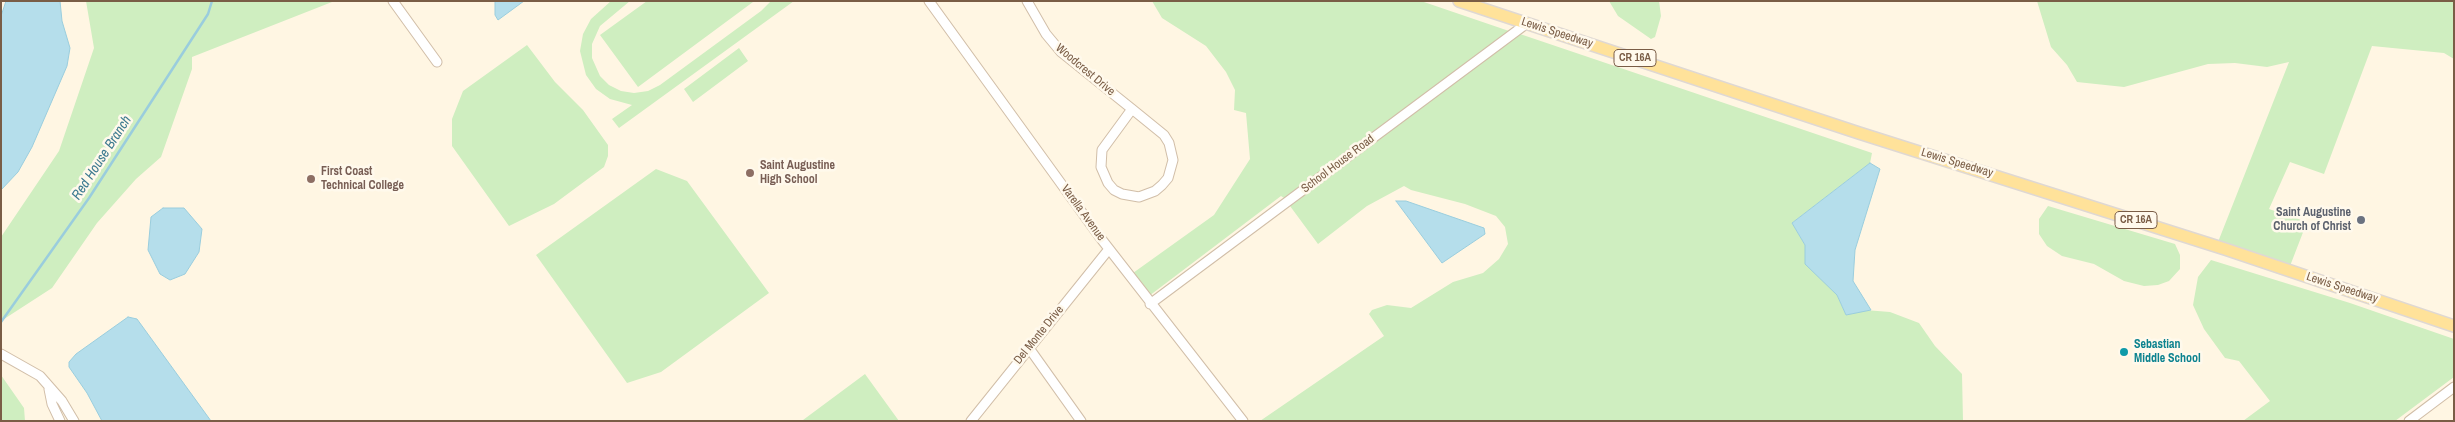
<!DOCTYPE html>
<html>
<head>
<meta charset="utf-8">
<style>
	body { margin:0 }
	#map { position:relative; width:2455px; height:422px; overflow:hidden; background:#fff6e3; font-family:"Archivo Narrow",sans-serif }
	canvas { display:block }
	.frame { position:absolute; inset:0; border:2px solid #7a5d46; pointer-events:none }
</style>
</head>
<body>
<div id="map">
<canvas width="2455" height="422"></canvas>
<div class="frame"></div>
</div>
<script>
const context = document.querySelector('canvas').getContext('2d');
context.lineJoin = 'round';
function paint(path, color) { context.fillStyle = color; context.fill(path, 'evenodd'); }
const toPath = rows => new Path2D(rows.map(r => 'M' + r).join(''));
function trace(path, color, width, dash) { context.strokeStyle = color; context.lineWidth = width; context.lineCap = dash ? 'butt' : 'round'; context.setLineDash(dash || []); context.stroke(path); }
function label(font, color, halo, rows, align = 'center') {
  context.font = font + ' "Archivo Narrow",sans-serif'; context.lineWidth = 5; context.setLineDash([]); context.textBaseline = 'middle'; context.strokeStyle = halo; context.fillStyle = color; for (const [text, x, y, turn = 0] of rows) {
    context.save(); context.translate(x, y); context.rotate((+turn || 0) * Math.PI / 180); context.textAlign = isNaN(turn) ? turn : align; if (halo) context.strokeText(text, 0, 0); context.fillText(text, 0, 0); context.restore();
  }
}
const green = toPath([
	[86,1,332,2,192,57,192,69,161,157,136,179,97,223,52,288,1,321,1,237,59,151,94,48],
	[611,1,630,1,600,26,592,44,592,58,600,76,609,85,621,91,634,93,648,91,660,85,761,11,771,1,794,1,619,128,612,119,632,105,610,99,596,89,586,75,580,51,583,34,591,19],
	[647,1,752,1,753,2,638,87,600,35],
	[1152,1,1421,1,1509,31,1284,198,1281,196,1149,296,1133,273,1214,215,1250,159,1246,113,1234,110,1235,90,1226,72,1206,46,1162,18],
	[1609,1,1659,1,1661,16,1655,37,1651,39,1618,16],
	[2037,1,2454,1,2454,59,2444,53,2372,46,2324,174,2290,162,2269,209,2307,222,2290,266,2218,242,2289,62,2267,67,2235,63,2208,64,2124,87,2077,82,2067,65,2051,47],
	[1520,34,1872,153,1870,163,1792,223,1805,245,1806,264,1837,295,1846,315,1865,310,1890,312,1919,323,1935,346,1962,374,1963,421,1260,421,1384,336,1369,314,1372,310,1387,305,1411,308,1453,282,1483,273,1499,259,1508,244,1505,227,1496,216,1465,204,1411,190,1404,186,1367,206,1318,244,1290,206],
	[527,45,555,82,583,110,608,145,608,156,604,167,554,204,509,226,452,146,452,119,463,91],
	[739,48,748,61,693,102,684,89],
	[656,169,687,181,769,293,661,372,627,383,536,255],
	[2048,206,2175,244,2180,255,2180,269,2169,281,2158,285,2144,286,2124,281,2094,264,2062,256,2047,246,2039,234,2039,219],
	[2211,260,2350,303,2454,339,2454,377,2395,421,2243,421,2270,401,2239,361,2225,358,2204,329,2193,305,2198,277],
	[865,374,899,421,804,421,803,420],
	[1,375,24,408,25,421,1,421]
]);
const water = toPath([
	[6,1,60,1,62,21,70,48,67,66,32,147,18,172,1,190,1,16,6,1],
	[495,1,524,1,498,20,495,15,495,1],
	[1870,163,1880,169,1855,250,1853,281,1871,310,1846,315,1837,295,1805,264,1805,245,1792,223,1870,163],
	[1396,201,1406,201,1484,228,1485,234,1442,263,1396,201],
	[163,208,184,208,202,229,199,252,185,274,170,280,160,274,148,250,151,217,163,208],
	[128,317,137,319,211,421,102,421,87,393,69,367,69,362,76,354,128,317]
]);
const stream = toPath([
	[1,322,89,198,208,14,212,1]
]);
const minor = toPath([
	[393,1,437,62],
	[929,1,1099,236,1243,421],
	[1027,1,1046,34,1061,52,1132,109],
	[1132,109,1164,135,1169,143,1173,160,1168,178,1162,185,1155,191,1139,197,1122,194,1114,190,1108,183,1101,167,1102,150,1132,109],
	[1150,304,1526,24],
	[1029,348,1081,421],
	[1,354,40,376,62,401,74,421],
	[49,389,52,404,60,421],
	[971,421,1109,249],
	[2409,421,2454,387]
]);
const major = toPath([
	[1459,1,1859,133,2225,249,2454,326]
]);
const markers = [
	[750,173,5,"#8d6e63"],
	[311,179,5,"#8d6e63"],
	[2361,220,5,"#6b7280"],
	[2124,352,5,"#0f9aa8"]
];
const shields = [
	[1635,58,42],
	[2136,220,42]
];
const shieldNames = [
	["CR 16A",1635,58],
	["CR 16A",2136,220]
];
const streetNames = [
	["Lewis Speedway",1557,33,18],
	["Woodcrest Drive",1085,70,40],
	["Lewis Speedway",1957,163,17],
	["School House Road",1338,164,-37],
	["Varella Avenue",1083,213,54],
	["Lewis Speedway",2342,288,18],
	["Del Monte Drive",1039,335,-51]
];
const educationNames = [
	["Saint Augustine",760,166],
	["High School",760,180],
	["First Coast",321,172],
	["Technical College",321,186]
];
const worshipNames = [
	["Saint Augustine",2351,213],
	["Church of Christ",2351,227]
];
const cultureNames = [
	["Sebastian",2134,345],
	["Middle School",2134,359]
];
const waterNames = [
	["Red House Branch",102,158,-57]
];
paint(green, '#cfeec0');
paint(water, '#b5deeb');
trace(water, '#9acddd', 1);
trace(stream, '#9acddd', 2.5);
trace(minor, '#d1bea8', 11);
trace(major, '#dfd8d3', 14);
trace(minor, '#fff', 9);
trace(major, '#ffe29a', 11);
for (const [x, y, r, color] of markers) { const dot = new Path2D(); dot.arc(x, y, r, 0, 2 * Math.PI); context.fillStyle = color; context.fill(dot); trace(dot, '#fff9ec', 2); }
for (const [x, y, w] of shields) { const box = new Path2D(); box.roundRect(x - w / 2, y - 8.5, w, 17, 4); context.fillStyle = '#fff9ec'; context.fill(box); trace(box, '#7a5d46', 1); }
label('bold 11px', '#7a5d46', null, shieldNames);
label('12px', '#7a5d46', '#fff9ec', streetNames);
label('bold 12px', '#785e54', '#fff9ec', educationNames, 'left');
label('bold 12px', '#5b616d', '#fff9ec', worshipNames, 'right');
label('bold 12px', '#0d838f', '#fff9ec', cultureNames, 'left');
label('italic 14px', '#3d7a90', '#fff9ec', waterNames);
</script>
</body>
</html>
